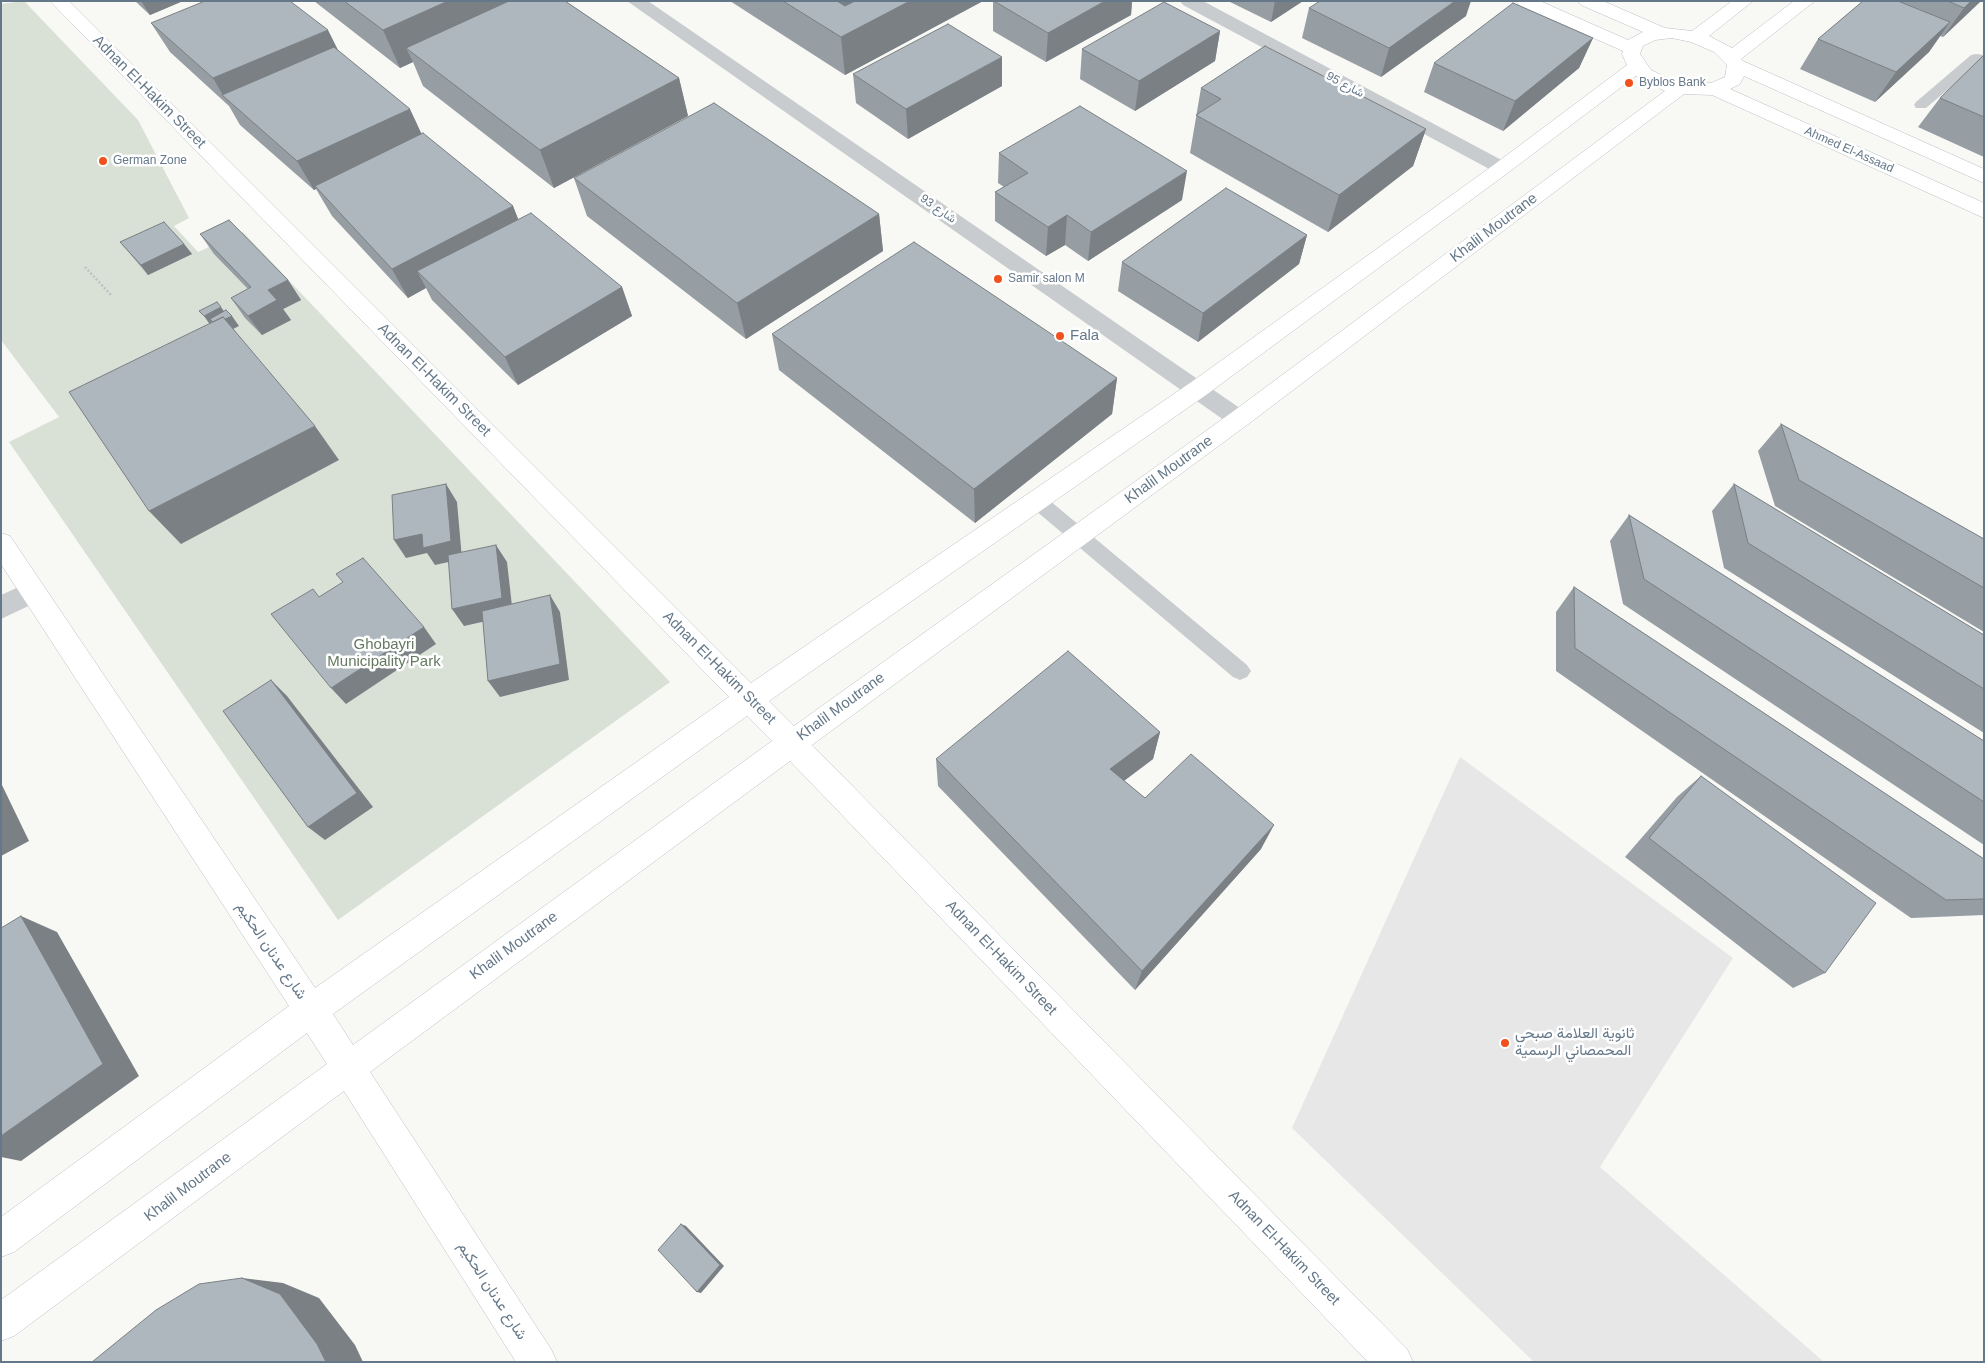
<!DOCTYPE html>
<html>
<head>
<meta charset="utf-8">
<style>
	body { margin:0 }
	#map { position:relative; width:1985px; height:1363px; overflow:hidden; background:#f8f8f5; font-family:Arial,sans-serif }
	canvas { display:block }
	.frame { position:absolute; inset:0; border:2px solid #657889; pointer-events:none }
</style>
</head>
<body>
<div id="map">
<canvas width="1985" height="1363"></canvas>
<div class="frame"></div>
</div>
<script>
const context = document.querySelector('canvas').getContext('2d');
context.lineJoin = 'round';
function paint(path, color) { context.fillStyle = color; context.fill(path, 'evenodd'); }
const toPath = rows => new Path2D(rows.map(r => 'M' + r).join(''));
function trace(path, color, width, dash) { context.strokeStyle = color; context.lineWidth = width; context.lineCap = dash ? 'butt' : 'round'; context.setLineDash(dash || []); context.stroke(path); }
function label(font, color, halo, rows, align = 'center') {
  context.font = font + ' Arial,Vazirmatn,sans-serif'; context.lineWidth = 5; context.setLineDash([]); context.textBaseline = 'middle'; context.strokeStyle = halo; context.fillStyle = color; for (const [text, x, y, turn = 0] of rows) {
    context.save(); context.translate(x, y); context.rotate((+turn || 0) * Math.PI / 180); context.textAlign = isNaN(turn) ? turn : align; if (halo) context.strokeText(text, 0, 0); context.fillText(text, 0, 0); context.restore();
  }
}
const built = toPath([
	[1460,757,1733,958,1600,1167,1824,1362,1534,1362,1292,1128]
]);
const green = toPath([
	[24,1,138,120,189,218,174,226,198,252,243,232,670,682,338,920,9,442,59,417,1,340,1,4]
]);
const path = toPath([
	[85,267,111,295]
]);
const lane = toPath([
	[1976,54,1984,55,1984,63,1979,63,1926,108,1916,108,1914,105,1916,102,1971,55,1976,54],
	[1036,493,1043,495,1247,665,1251,671,1247,677,1240,680,1233,677,1029,505,1026,500,1029,495,1036,493]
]);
const street = toPath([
	[627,1,648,1,1247,413,1251,419,1247,425,1239,428,1231,425,627,1],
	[1180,1,1203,1,1509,164,1512,168,1509,172,1502,174,1495,172,1183,5,1180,1],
	[32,581,41,584,45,592,41,600,1,619,1,595,32,581]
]);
const secondary = toPath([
	[50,1,69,1,751,683,1190,383,1495,164,1627,65,1622,54,1623,51,1519,5,1516,1,1540,1,1628,40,1643,32,1581,5,1578,1,1603,1,1665,28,1692,31,1732,1,1753,1,1709,36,1732,48,1794,1,1815,1,1741,59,1743,61,1984,169,1984,183,1744,76,1740,84,1730,89,1984,203,1984,218,1712,95,1684,94,1247,425,812,745,1407,1349,1413,1362,1368,1362,790,761,370,1072,551,1349,557,1362,516,1362,344,1091,14,1336,1,1341,1,1300,327,1064,307,1033,14,1252,1,1257,1,1217,289,1006,1,564,1,533,10,536,315,988,729,697,50,1],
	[1672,38,1691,42,1714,52,1727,65,1725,77,1711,83,1691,84,1671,80,1651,70,1640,54,1643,46,1655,40,1672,38],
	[1636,76,1665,91,1231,413,794,726,769,701,1206,395,1509,172,1636,76],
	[747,716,772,741,353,1045,333,1014,747,716]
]);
const wall = toPath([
	[135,1,183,1,150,15],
	[314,1,565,1,679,78,688,116,554,188,423,86,413,62,400,68],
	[730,1,983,1,845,75],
	[993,1,1132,1,1131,15,1046,62,993,31],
	[1228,1,1303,1,1271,22],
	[1863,1,1981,1,1943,37,1940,36,1929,52,1875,102,1800,69,1818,39],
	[1309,8,1466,16,1381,77,1302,38],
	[151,23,338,50,421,134,513,206,518,220,622,287,632,316,518,385,432,300,426,288,408,298,332,216,316,189,314,190,240,125,229,106,170,52],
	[1220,31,1215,61,1135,111,1080,79,1082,49],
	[1593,38,1579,68,1503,131,1424,92,1434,63],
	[1984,55,1984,157,1918,127,1940,98],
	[853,74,1002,86,908,139,856,103],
	[1201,88,1426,129,1413,166,1328,232,1190,153],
	[999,153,1182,200,1088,261,1065,245,1046,256,995,221,995,192,1004,187,998,183],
	[574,178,879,214,883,251,746,339,587,216],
	[200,234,288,280,301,300,283,309,291,320,262,335,245,318,231,298,248,289,214,254],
	[1307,235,1299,264,1198,342,1118,291,1122,262],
	[120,242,184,244,192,254,148,275],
	[772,334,1117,378,1112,414,975,523,779,370],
	[1781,424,1984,539,1984,632,1775,506,1758,451],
	[1734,484,1984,635,1984,733,1724,568,1712,511],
	[1629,515,1984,741,1984,845,1623,604,1610,541],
	[1574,587,1984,859,1984,915,1911,918,1556,671,1556,612],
	[1160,732,1153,759,1124,781,1145,798,1261,849,1135,990,938,786,936,759],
	[1701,776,1825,973,1793,988,1625,857,1677,797]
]);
const shadedWall = toPath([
	[141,1,183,1,150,15],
	[448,1,528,1,406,48,413,62,400,68,383,30],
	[828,1,893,1,832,33],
	[910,1,983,1,845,75,841,37],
	[1105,1,1132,1,1131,15,1046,62,1048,33],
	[1275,1,1303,1,1271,22],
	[1455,1,1471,1,1466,16,1381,77,1389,48],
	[1971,1,1981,1,1943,37,1964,8],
	[1950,22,1929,52,1875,102,1896,72],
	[328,30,343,60,224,97,213,78],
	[1220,31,1215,61,1135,111,1139,81],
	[1593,38,1579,68,1503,131,1515,101],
	[1002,57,1002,86,908,139,906,109],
	[679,78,688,116,554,188,540,150],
	[410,109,424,139,315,186,316,189,314,190,297,161],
	[1426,129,1413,166,1328,232,1339,195],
	[1187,171,1182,200,1088,261,1091,232],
	[513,206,525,236,417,271,426,288,408,298,392,269],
	[879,214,883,251,746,339,737,303],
	[1067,215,1065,245,1046,256,1048,227],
	[1307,235,1299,264,1198,342,1203,313],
	[184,244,192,254,148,275,141,265],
	[288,280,301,300,283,309,291,320,262,335,248,316,268,290],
	[622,287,632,316,518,385,505,357],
	[221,307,228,317,210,319,214,325,211,326,204,316],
	[232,316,239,326,223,334,215,324],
	[1117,378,1112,414,975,523,974,489],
	[315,426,339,460,181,544,149,511],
	[446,484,457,502,462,559,435,565,427,553,406,558,394,540],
	[496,545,507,562,513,615,464,626,452,609],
	[550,595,560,612,569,680,500,697,488,681],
	[424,627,436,644,346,704,331,688],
	[271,680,287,696,373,807,325,840,308,827],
	[1160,732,1153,759,1105,795,1110,769],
	[1,783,29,841,1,856],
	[1274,825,1261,849,1135,990,1142,971],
	[21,916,57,932,139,1076,21,1161,1,1157,1,1136],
	[681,1224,686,1226,724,1266,701,1293,697,1292],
	[242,1278,283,1283,319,1298,355,1345,363,1362,326,1362]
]);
const building = toPath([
	[205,1,290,1,328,30,213,78,151,23,205,1],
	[344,1,448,1,383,30,344,1],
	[509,1,565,1,679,78,540,150,406,48,509,1],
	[783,1,837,1,845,6,855,1,910,1,841,37,783,1],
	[994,1,1105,1,1048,33,994,1],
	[1320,1,1455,1,1389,48,1309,8,1320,1],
	[1863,1,1898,1,1950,22,1896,72,1818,39,1863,1],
	[1948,1,1971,1,1964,8,1948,1],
	[1164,2,1220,31,1139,81,1082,49,1164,2],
	[1513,3,1593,38,1515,101,1434,63,1513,3],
	[948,24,1002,57,906,109,853,74,948,24],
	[1265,46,1426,129,1339,195,1196,115,1221,99,1201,88,1265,46],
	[334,47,410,109,297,161,222,95,334,47],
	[1984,55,1984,117,1940,98,1984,55],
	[714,103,879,214,737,303,574,178,714,103],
	[1080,106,1187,171,1091,232,1067,215,1048,227,995,192,1028,173,999,153,1080,106],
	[423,133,513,206,392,269,315,186,423,133],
	[1226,188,1307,235,1203,313,1122,262,1226,188],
	[531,213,622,287,505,357,417,271,531,213],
	[229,220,288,280,268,290,277,300,248,316,231,298,251,287,200,234,229,220],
	[164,222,184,244,141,265,120,242,164,222],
	[914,242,1117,378,974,489,772,334,914,242],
	[217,302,221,307,204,316,199,311,217,302],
	[226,310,232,316,225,319,223,317,213,322,210,319,226,310],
	[223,317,315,426,149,511,69,392,223,317],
	[1781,424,1984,539,1984,588,1799,480,1781,424],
	[446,484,451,541,423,548,422,534,394,540,392,495,446,484],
	[1734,484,1984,635,1984,689,1748,543,1734,484],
	[1629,515,1984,741,1984,802,1644,579,1629,515],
	[496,545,502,598,452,609,448,555,496,545],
	[363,558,424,627,331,688,271,614,313,589,319,597,343,582,336,574,363,558],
	[1574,587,1984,859,1984,899,1946,900,1575,648,1574,587],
	[550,595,560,664,488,681,482,611,550,595],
	[1068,651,1160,732,1110,769,1145,798,1191,754,1274,825,1142,971,936,759,1068,651],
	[271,680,357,793,308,827,223,711,271,680],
	[1701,776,1876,903,1825,973,1649,838,1701,776],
	[21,916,103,1064,1,1136,1,928,21,916],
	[681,1224,720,1265,697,1292,658,1250,681,1224],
	[242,1278,280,1294,317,1344,326,1362,92,1362,156,1310,199,1284,242,1278]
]);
const markers = [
	[1629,83,5,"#f1511d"],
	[103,161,5,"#f1511d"],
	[998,279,5,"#f1511d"],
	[1060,336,5,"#f1511d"],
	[1505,1043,5,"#f1511d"]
];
const farPoinames = [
	["Byblos Bank",1639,83],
	["German Zone",113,161],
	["Samir salon M",1008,279]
];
const farStreetnames = [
	["شارع 95",1345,85,28],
	["Ahmed El-Assaad",1849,150,24],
	["شارع 93",938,209,35]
];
const streetNames = [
	["Adnan El-Hakim Street",149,92,45],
	["Khalil Moutrane",1494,228,-37],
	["Adnan El-Hakim Street",434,380,45],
	["Khalil Moutrane",1169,470,-36],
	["Adnan El-Hakim Street",719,668,45],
	["Khalil Moutrane",841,707,-36],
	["Khalil Moutrane",514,946,-36],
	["شارع عدنان الحكيم",271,951,56],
	["Adnan El-Hakim Street",1001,958,46],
	["Khalil Moutrane",188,1187,-37],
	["Adnan El-Hakim Street",1284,1248,46],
	["شارع عدنان الحكيم",492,1291,57]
];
const poiNames = [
	["Fala",1070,336],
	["ثانوية العلامة صبحي",1515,1034],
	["المحمصاني الرسمية",1515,1051]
];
const parkNames = [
	["Ghobayri",384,645],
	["Municipality Park",384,662]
];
paint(built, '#e6e7e6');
paint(green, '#d9e1d6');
trace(secondary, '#babfc4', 1);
trace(path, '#bfc2c4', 2.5, [2, 2]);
paint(lane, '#c8cccf');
paint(street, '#c8cccf');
paint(secondary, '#fff');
paint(wall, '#969da3');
paint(shadedWall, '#7a8084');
paint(building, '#aeb7bd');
trace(building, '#7a8084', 1);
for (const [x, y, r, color] of markers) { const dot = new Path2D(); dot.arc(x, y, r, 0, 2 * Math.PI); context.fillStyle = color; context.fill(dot); trace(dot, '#fff', 2); }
label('12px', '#657889', '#fff', farPoinames, 'left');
label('12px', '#657889', '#fff', farStreetnames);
label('15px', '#657889', '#fff', streetNames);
label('15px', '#657889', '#fff', poiNames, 'left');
label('15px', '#657a60', '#fff', parkNames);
</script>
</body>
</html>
